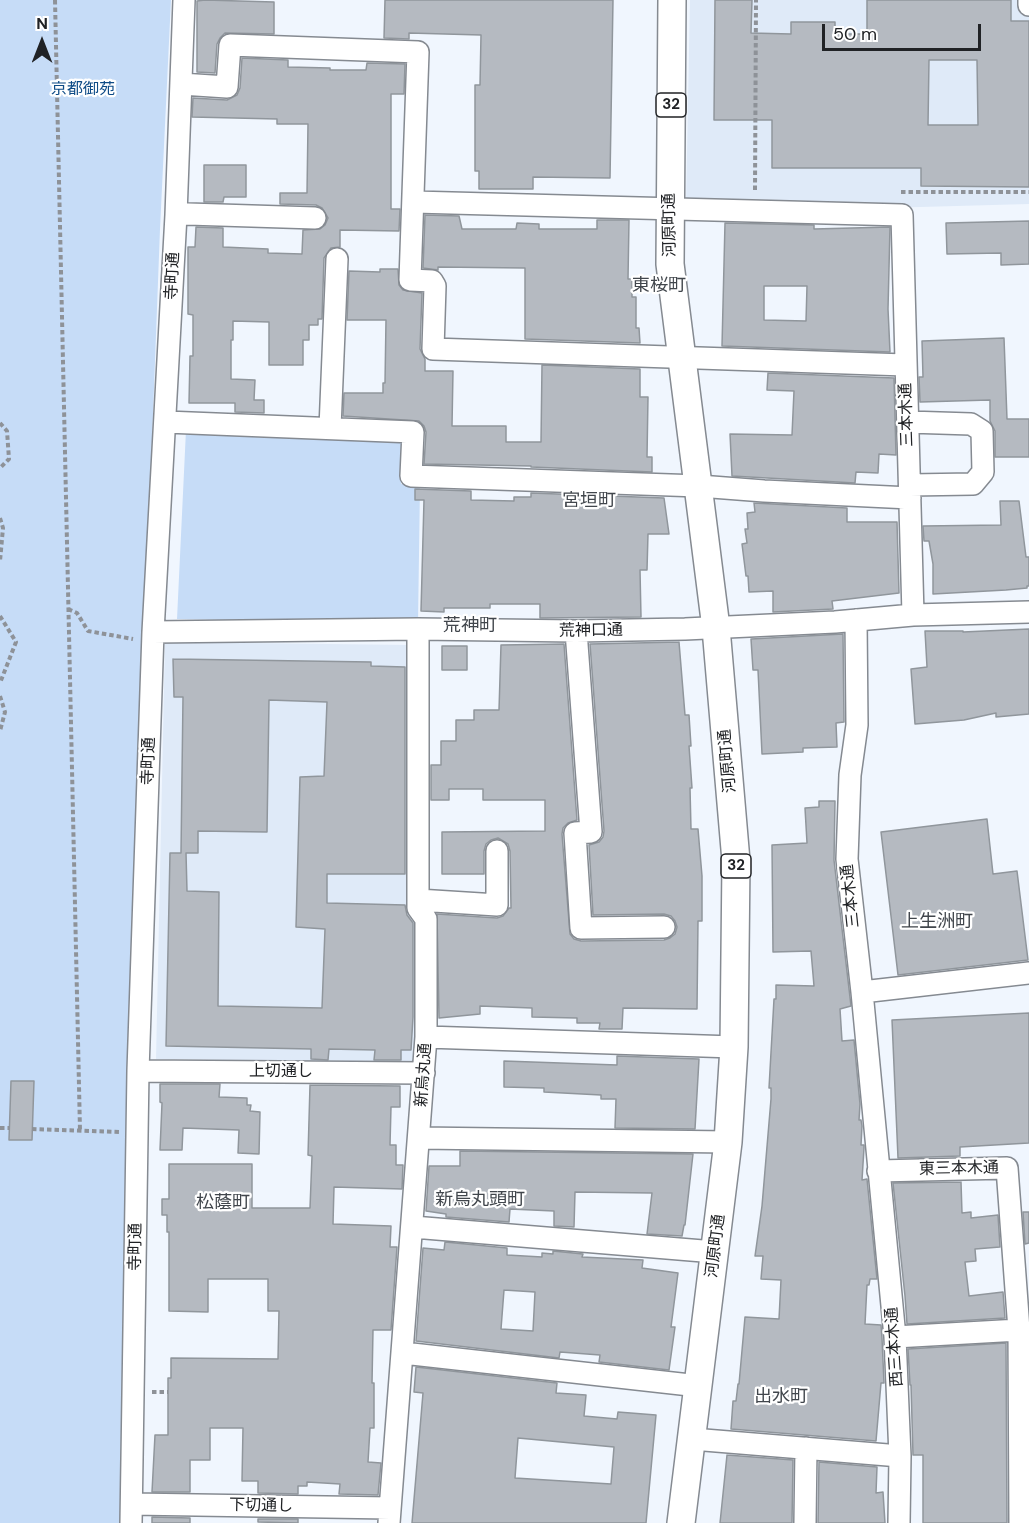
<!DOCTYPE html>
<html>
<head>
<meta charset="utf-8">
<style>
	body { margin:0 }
	#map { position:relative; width:1029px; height:1523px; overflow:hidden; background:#f0f6fe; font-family:"DM Sans",sans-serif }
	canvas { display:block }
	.north { position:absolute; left:12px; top:12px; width:60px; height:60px; -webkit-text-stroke:4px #fff; paint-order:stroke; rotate:0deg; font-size:16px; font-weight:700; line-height:24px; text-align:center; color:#202225 }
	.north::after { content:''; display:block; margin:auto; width:21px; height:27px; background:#202225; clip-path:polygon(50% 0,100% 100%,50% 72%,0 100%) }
	.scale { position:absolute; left:822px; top:24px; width:159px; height:27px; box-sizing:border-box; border:3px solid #202225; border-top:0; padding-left:8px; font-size:18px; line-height:21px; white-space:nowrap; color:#202225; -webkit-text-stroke:4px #fff; paint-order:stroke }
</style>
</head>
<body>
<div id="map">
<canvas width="1029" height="1523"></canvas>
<div class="north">N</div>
<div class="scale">50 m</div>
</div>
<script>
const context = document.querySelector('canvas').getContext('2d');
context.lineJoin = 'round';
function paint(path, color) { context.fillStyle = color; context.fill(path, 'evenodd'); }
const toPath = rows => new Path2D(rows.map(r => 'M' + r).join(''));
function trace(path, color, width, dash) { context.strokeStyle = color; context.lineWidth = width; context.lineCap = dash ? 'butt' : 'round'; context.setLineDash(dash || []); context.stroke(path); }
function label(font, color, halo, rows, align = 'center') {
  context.font = font + ' "DM Sans","Noto Sans JP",sans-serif'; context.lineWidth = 4.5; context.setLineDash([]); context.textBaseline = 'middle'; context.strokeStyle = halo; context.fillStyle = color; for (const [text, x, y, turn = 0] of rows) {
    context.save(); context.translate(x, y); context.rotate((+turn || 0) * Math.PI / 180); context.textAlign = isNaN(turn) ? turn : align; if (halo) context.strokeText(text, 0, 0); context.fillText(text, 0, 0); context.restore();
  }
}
const built = toPath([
	[690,0,1029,0,1029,204,884,208,686,204],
	[165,642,410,645,406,911,420,923,418,1063,156,1059]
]);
const green = toPath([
	[0,0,171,0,160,229,130,1023,121,1523,0,1523],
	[186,430,403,438,401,484,420,485,418,624,177,619]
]);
const building = toPath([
	[205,0,274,2,274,34,225,33,220,38,217,44,215,73,197,72,197,1,205,0],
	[385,0,613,0,610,178,533,177,533,189,479,189,479,171,475,171,475,85,480,85,481,35,409,33,409,39,384,38,385,0],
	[715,0,752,0,751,33,791,34,791,22,835,22,835,34,867,34,867,0,1011,0,1011,21,1029,21,1029,187,921,186,921,168,772,168,772,120,714,120,715,0],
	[929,60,977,60,978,125,928,125,929,60],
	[242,58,288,60,288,67,330,68,330,70,366,70,367,63,405,64,404,94,391,94,391,209,400,209,399,231,340,230,340,247,331,248,324,258,322,319,318,319,318,325,309,325,309,340,303,340,303,365,269,365,269,322,233,321,233,340,231,340,231,379,255,380,254,400,264,400,264,413,235,412,235,403,189,403,190,356,193,356,193,315,188,314,188,247,195,247,196,227,223,228,223,247,268,249,268,253,302,254,303,230,320,229,325,225,328,218,322,208,316,205,280,204,280,193,307,193,308,124,277,124,277,119,192,117,193,98,227,100,237,95,240,88,242,58],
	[204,165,246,165,246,197,224,197,223,202,204,202,204,165],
	[425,215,459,216,462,229,516,229,517,223,539,224,539,229,597,229,597,220,629,220,628,279,632,279,632,297,636,297,636,328,639,328,640,343,525,339,525,268,438,267,438,270,423,268,425,215],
	[1029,221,1029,264,1001,265,1001,253,947,254,946,223,1029,221],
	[725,223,814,225,814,229,890,227,888,309,890,352,722,346,725,223],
	[764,286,807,286,806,321,764,320,764,286],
	[380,269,398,269,399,285,403,290,422,293,420,349,425,359,425,371,453,371,452,426,506,426,506,442,541,442,542,365,640,369,640,397,648,397,647,457,652,457,652,472,531,467,531,466,424,464,426,432,424,426,419,421,343,416,344,393,383,393,383,383,385,383,386,320,347,320,349,271,380,272,380,269],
	[1004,338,1007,419,1029,419,1029,457,995,457,995,431,990,421,990,400,920,402,919,377,923,377,922,341,1004,338],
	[768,373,894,378,896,455,879,454,878,473,856,472,855,483,732,476,730,434,792,435,794,391,767,390,768,373],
	[415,489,471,491,471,500,514,501,514,497,531,497,531,493,664,498,669,534,648,534,647,570,640,570,641,617,540,618,540,604,490,604,490,608,444,608,444,612,421,611,424,500,415,500,415,489],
	[1000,501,1019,501,1026,557,1029,557,1029,586,1027,586,1027,588,1006,590,933,594,933,564,929,541,924,541,923,526,1001,525,1000,501],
	[754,503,847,508,847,522,897,522,899,593,832,601,833,609,773,612,773,591,749,592,748,576,746,576,742,544,747,543,745,529,748,529,747,513,755,512,754,503],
	[1029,629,1029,714,996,717,996,713,964,720,915,724,911,669,927,667,925,631,963,631,963,632,1029,629],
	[843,634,844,722,836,723,837,747,803,748,803,752,762,754,758,670,753,670,751,639,843,634],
	[679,642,685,715,689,715,691,746,689,746,692,788,690,788,691,829,698,829,702,876,702,921,698,921,697,1009,623,1008,622,1029,599,1029,600,1023,577,1023,577,1018,532,1017,532,1008,480,1006,480,1014,439,1018,437,914,497,918,503,916,509,908,511,908,510,851,508,844,498,838,491,840,486,844,484,851,484,874,442,874,442,832,545,831,545,800,483,800,483,789,449,789,449,800,431,800,431,765,441,765,441,741,456,741,456,720,474,720,474,710,499,710,501,645,564,644,577,820,568,823,563,828,562,834,570,934,574,939,581,941,664,940,670,938,675,934,677,927,675,921,671,916,664,914,593,915,589,845,599,842,603,837,604,831,590,644,679,642],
	[442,646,467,646,467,670,442,670,442,646],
	[173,659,371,662,371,666,405,667,405,874,327,874,327,903,405,905,407,915,413,923,413,1017,411,1050,401,1050,401,1060,374,1060,375,1050,329,1049,328,1060,311,1059,311,1049,166,1046,170,853,181,853,183,697,174,697,173,659],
	[269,700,327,702,324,776,300,777,296,927,325,929,322,1008,218,1006,219,892,187,891,186,853,198,853,198,831,267,832,269,700],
	[819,801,835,801,834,860,851,1006,840,1009,842,1041,854,1040,860,1104,859,1120,861,1120,862,1126,861,1145,864,1145,864,1148,862,1180,867,1179,877,1279,870,1279,869,1285,867,1285,865,1324,881,1325,882,1338,884,1383,881,1383,876,1441,731,1429,733,1401,736,1401,738,1384,739,1384,745,1317,779,1319,781,1280,761,1279,763,1256,755,1256,762,1206,771,1099,771,1088,769,1088,774,999,776,999,776,985,814,986,811,951,773,952,772,845,807,843,805,808,819,807,819,801],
	[987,819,993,874,1017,871,1028,960,898,975,881,832,987,819],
	[1029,1013,1029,1143,960,1147,960,1156,898,1158,892,1020,1029,1013],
	[617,1056,699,1059,695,1129,615,1128,616,1099,601,1099,601,1095,544,1092,544,1088,504,1087,504,1061,617,1065,617,1056],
	[11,1081,34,1081,32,1140,9,1140,11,1081],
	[160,1084,220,1084,219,1097,247,1098,247,1105,251,1105,250,1111,260,1112,259,1154,238,1153,239,1130,183,1128,182,1150,160,1150,162,1103,160,1102,160,1084],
	[310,1085,400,1086,400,1107,391,1107,390,1145,396,1145,396,1165,403,1165,402,1189,334,1187,333,1224,391,1226,390,1247,397,1247,391,1330,373,1330,372,1383,374,1383,374,1428,370,1428,368,1462,381,1463,378,1495,339,1494,340,1484,307,1482,307,1486,298,1486,298,1494,258,1493,258,1481,242,1481,243,1428,210,1428,210,1460,190,1460,190,1492,152,1492,155,1435,168,1435,168,1378,171,1378,171,1358,278,1359,279,1311,268,1311,268,1279,208,1279,208,1312,169,1311,169,1232,167,1232,167,1215,162,1215,162,1199,169,1199,169,1164,252,1164,252,1208,310,1208,312,1156,308,1155,310,1085],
	[460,1151,693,1154,685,1225,684,1225,682,1236,647,1234,652,1193,575,1192,574,1227,554,1226,554,1211,510,1209,509,1222,446,1217,446,1214,426,1211,429,1166,460,1166,460,1151],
	[961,1182,962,1213,971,1212,971,1218,998,1215,1000,1247,975,1249,976,1261,965,1262,969,1296,1003,1292,1005,1318,907,1324,905,1296,893,1183,961,1182],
	[1023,1212,1029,1212,1029,1243,1025,1244,1023,1212],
	[445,1242,507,1248,507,1255,542,1257,542,1253,553,1254,553,1251,583,1254,582,1257,643,1260,642,1268,678,1273,671,1327,675,1327,669,1370,599,1362,600,1355,560,1352,559,1358,416,1341,423,1248,444,1250,445,1242],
	[504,1290,535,1292,533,1331,501,1329,504,1290],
	[1006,1343,1007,1523,923,1523,923,1455,913,1455,911,1385,910,1385,908,1349,1006,1343],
	[416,1367,557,1383,556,1393,586,1395,584,1416,617,1419,618,1412,656,1415,646,1523,412,1523,423,1393,414,1392,416,1367],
	[518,1438,614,1447,611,1484,515,1478,518,1438],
	[727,1455,793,1460,792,1523,720,1523,727,1455],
	[819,1462,877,1467,876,1493,883,1492,885,1523,818,1523,819,1462],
	[152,1517,190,1518,190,1523,152,1523,152,1517],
	[258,1519,298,1519,298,1523,258,1522,258,1519]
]);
const path = toPath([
	[55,0,80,1131],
	[755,190,756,0],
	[901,192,1029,192],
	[0,423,7,431,9,459,0,468],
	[0,518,3,528,0,561],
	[68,609,77,613,88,631,133,639],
	[0,616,16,642,0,683],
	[0,696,5,712,0,731],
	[0,1128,10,1128],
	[32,1129,119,1132],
	[152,1392,168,1392]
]);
const minor = toPath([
	[1029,0,1029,5],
	[181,84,227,87,230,45,418,52,410,280,432,281,435,286,433,349,905,365],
	[414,202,902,215,913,615],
	[176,215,188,214,315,218],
	[166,422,413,432,411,476,699,486,764,491,910,498],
	[908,422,971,424,982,431,983,472,973,484,910,485],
	[330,428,337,259],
	[856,620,857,725,850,775,847,859,862,992,895,1337,900,1456,899,1523],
	[576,631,591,832,575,833,581,928,664,927],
	[153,632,418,629,576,631,685,629,835,622,913,615,1029,612],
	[418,900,497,905,497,851],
	[862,992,1029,973],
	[426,1037,734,1047],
	[138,1071,424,1073],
	[419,1138,728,1142],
	[878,1171,1007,1168,1019,1330,1020,1523],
	[413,1227,715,1252],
	[895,1337,1019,1330],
	[403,1353,699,1386],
	[692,1439,900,1456],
	[132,1504,390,1508],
	[131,1523,138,1071,153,632,176,215,184,0],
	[389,1523,426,1037,426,919,418,908,418,629],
	[805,1523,806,1448]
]);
const major = toPath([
	[672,0,670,264,716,628,736,861,734,1047,728,1142,681,1523]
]);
const shields = [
	[671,105,30],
	[736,866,30]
];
const shieldNames = [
	["32",671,105],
	["32",736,866]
];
const parkNames = [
	["京都御苑",83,90]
];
const streetNames = [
	["河原町通",670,225,-91],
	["寺町通",173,276,-87],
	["三本木通",907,415,-92],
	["荒神口通",591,631,-1],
	["寺町通",149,761,-88],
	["河原町通",728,761,-95],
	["三本木通",851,896,-96],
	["上切通し",281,1072],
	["新烏丸通",424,1075,-86],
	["東三本木通",959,1169,-1],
	["河原町通",716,1246,-83],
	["寺町通",136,1247,-89],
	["西三本木通",895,1347,-94],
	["下切通し",261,1506,1]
];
const neighbourhoodNames = [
	["東桜町",659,286],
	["宮垣町",589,501],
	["荒神町",470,626],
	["上生洲町",937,922],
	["新烏丸頭町",480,1200],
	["松蔭町",223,1203],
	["出水町",781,1397]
];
paint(built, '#dfeaf8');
paint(green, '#c6dcf7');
paint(building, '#b5bac1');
trace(building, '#90969c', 1.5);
trace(minor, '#858a91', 24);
trace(major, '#858a91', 30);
trace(path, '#8e9298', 4, [4.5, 3]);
trace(minor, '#fff', 21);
trace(major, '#fff', 27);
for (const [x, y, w] of shields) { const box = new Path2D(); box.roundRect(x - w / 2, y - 12, w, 24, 4.5); context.fillStyle = '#fff'; context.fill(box); trace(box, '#202225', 1.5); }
label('bold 15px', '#202225', null, shieldNames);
label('16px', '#0e4b86', '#fff', parkNames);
label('16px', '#202225', '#fff', streetNames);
label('18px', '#41464c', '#fff', neighbourhoodNames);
</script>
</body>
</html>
